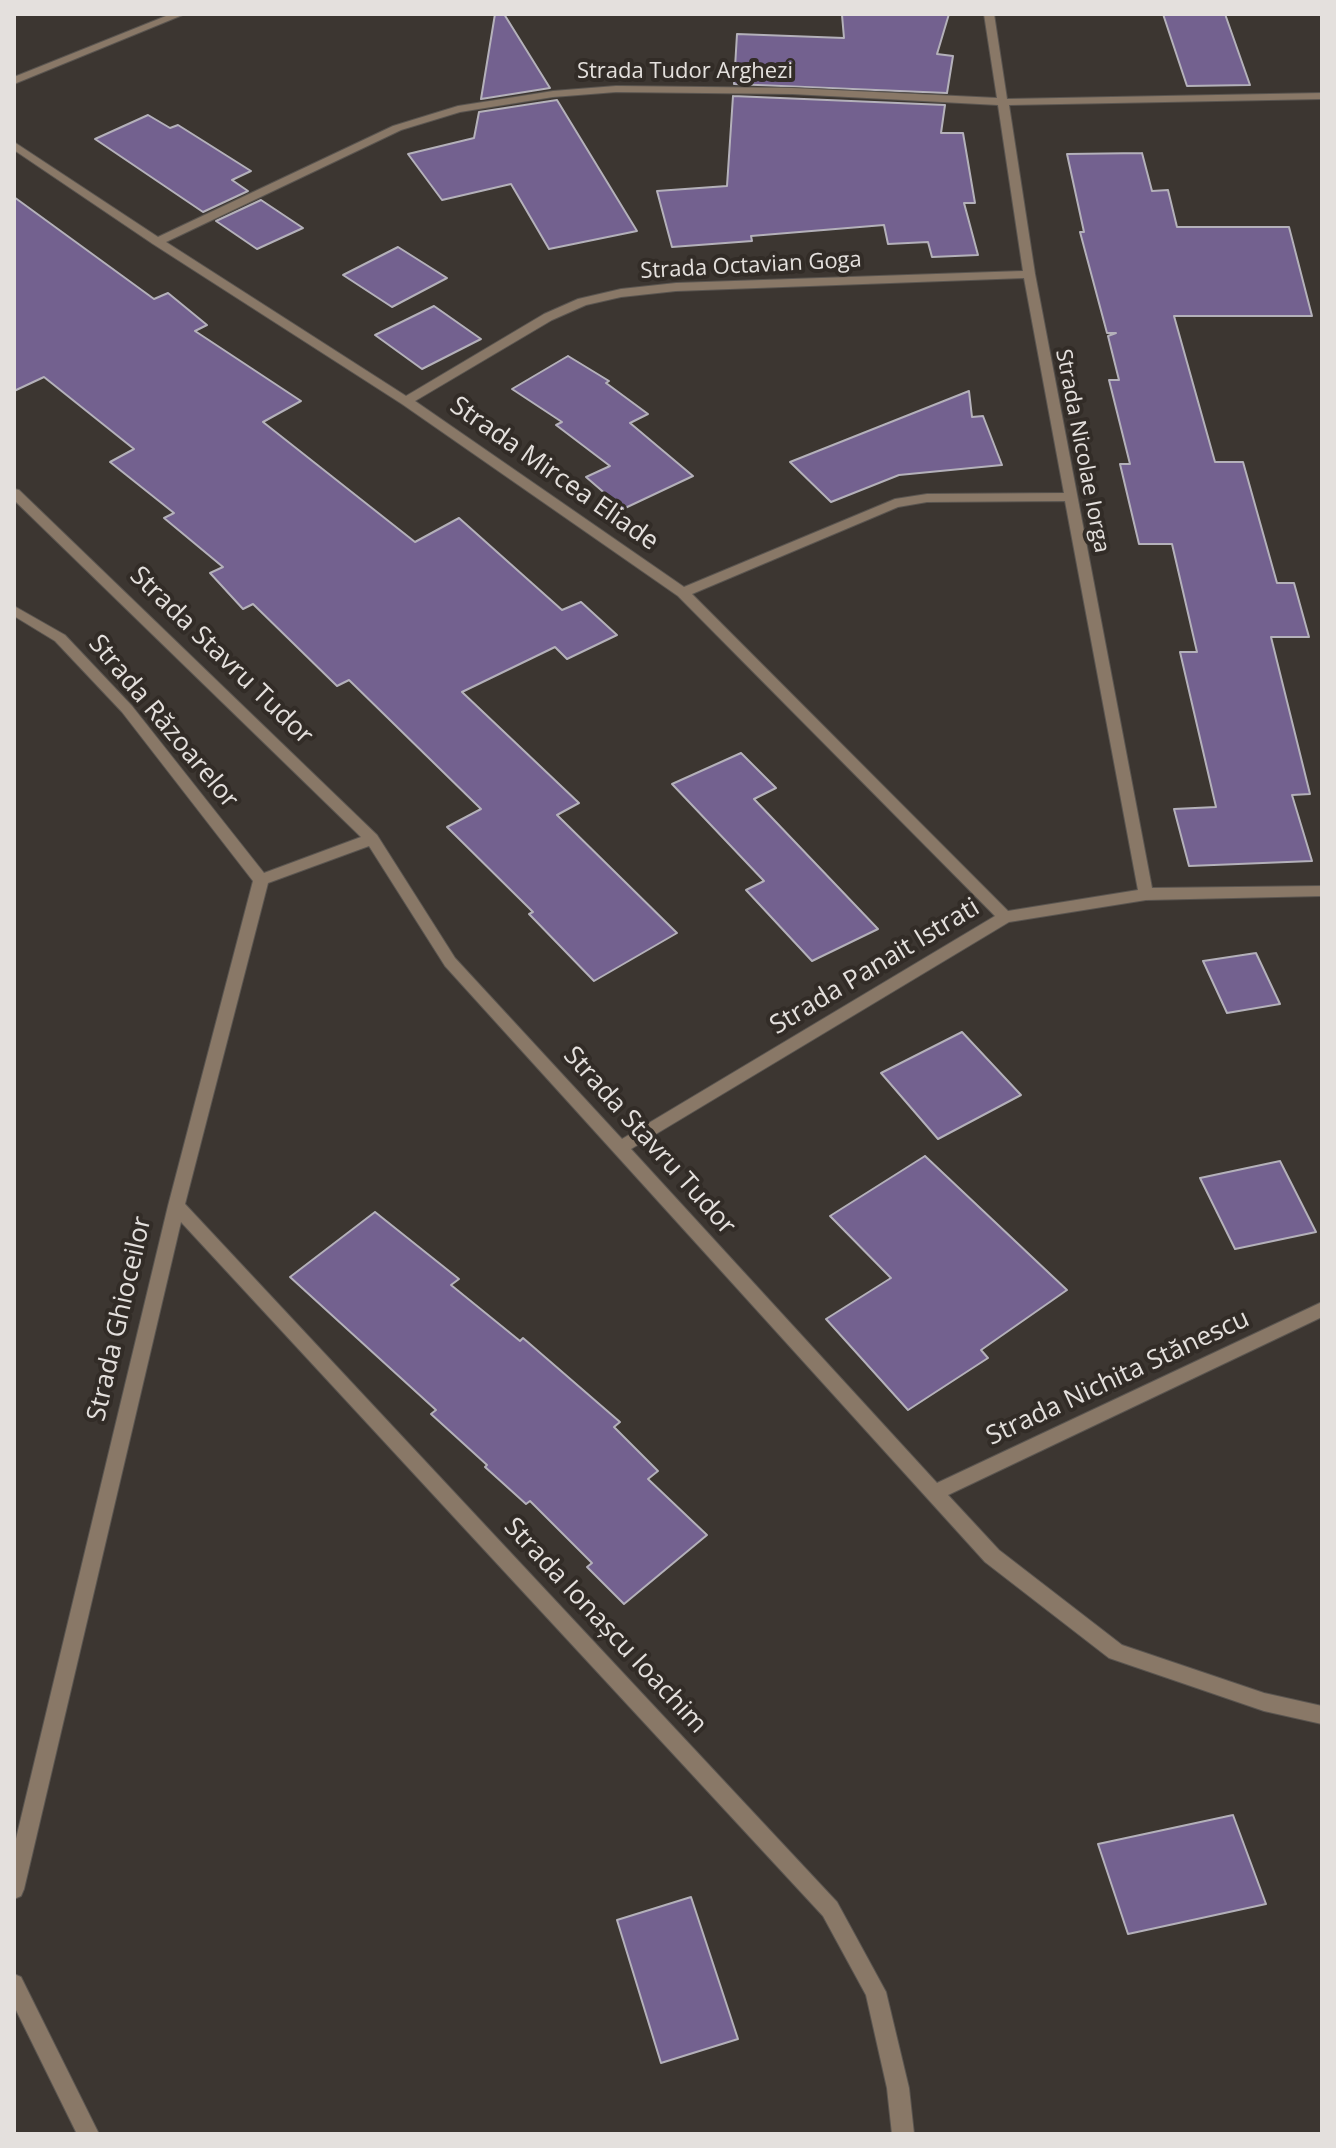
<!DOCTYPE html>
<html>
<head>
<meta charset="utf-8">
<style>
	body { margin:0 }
	#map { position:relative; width:1336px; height:2148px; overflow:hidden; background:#3c3631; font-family:"Open Sans",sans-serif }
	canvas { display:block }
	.frame { position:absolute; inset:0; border:16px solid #e4e0dd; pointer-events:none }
</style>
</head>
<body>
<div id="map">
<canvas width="1336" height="2148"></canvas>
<div class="frame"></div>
</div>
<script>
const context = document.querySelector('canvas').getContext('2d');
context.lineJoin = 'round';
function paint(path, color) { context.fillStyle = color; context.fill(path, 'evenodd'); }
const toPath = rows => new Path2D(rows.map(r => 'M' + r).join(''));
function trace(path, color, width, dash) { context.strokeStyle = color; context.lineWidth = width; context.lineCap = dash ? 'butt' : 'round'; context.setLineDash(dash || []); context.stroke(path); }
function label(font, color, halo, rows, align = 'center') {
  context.font = font + ' "Open Sans",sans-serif'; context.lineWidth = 8; context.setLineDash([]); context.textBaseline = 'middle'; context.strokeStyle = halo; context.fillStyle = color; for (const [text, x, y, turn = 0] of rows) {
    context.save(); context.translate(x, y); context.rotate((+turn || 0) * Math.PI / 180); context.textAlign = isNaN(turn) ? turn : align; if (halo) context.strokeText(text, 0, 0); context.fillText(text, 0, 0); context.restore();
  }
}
const building = toPath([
	[495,14,504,14,550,88,481,99,495,14],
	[949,14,937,54,953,56,947,93,734,84,737,34,844,38,842,15,949,14],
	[1163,14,1225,14,1250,85,1187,86,1163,14],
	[733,96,945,105,941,133,963,133,975,203,964,203,978,255,932,257,928,242,888,244,884,225,751,236,752,241,672,247,657,191,727,186,733,96],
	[557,100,637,231,549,249,511,184,442,200,408,154,474,138,479,112,557,100],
	[148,115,170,128,178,125,251,171,232,180,248,191,203,212,95,139,148,115],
	[1142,153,1152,191,1168,190,1177,227,1289,227,1312,316,1174,316,1215,462,1243,462,1277,583,1294,583,1309,637,1271,637,1310,794,1292,795,1312,861,1189,866,1174,809,1216,807,1180,652,1197,652,1172,544,1139,544,1120,464,1130,464,1109,380,1119,380,1108,336,1116,333,1107,333,1080,232,1084,232,1067,154,1142,153],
	[14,197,154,299,168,293,207,325,195,331,301,401,263,422,415,542,459,518,562,610,581,602,617,635,567,659,555,647,462,692,579,803,557,815,677,933,594,981,529,914,533,912,447,827,481,809,349,680,337,686,253,604,243,609,210,573,223,567,164,518,174,513,110,462,134,449,44,377,14,391,14,197],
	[261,200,303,228,257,249,216,221,261,200],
	[398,247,447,278,392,307,343,275,398,247],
	[434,306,481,339,422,369,375,335,434,306],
	[568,356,609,381,606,383,648,414,630,423,693,476,623,509,586,477,610,466,556,425,562,422,512,389,568,356],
	[969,391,972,417,983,416,1002,465,899,475,831,502,790,462,969,391],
	[741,753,776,788,754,799,878,929,812,961,746,890,764,881,672,784,741,753],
	[1256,953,1280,1004,1227,1013,1203,961,1256,953],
	[962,1032,1021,1095,938,1139,881,1073,962,1032],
	[925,1156,1067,1290,981,1350,988,1358,908,1410,826,1319,891,1278,830,1216,925,1156],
	[1280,1161,1316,1232,1235,1249,1200,1178,1280,1161],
	[375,1212,459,1279,451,1285,520,1341,523,1338,620,1422,614,1427,658,1471,648,1479,707,1535,624,1604,587,1567,592,1563,530,1501,526,1504,485,1467,487,1465,431,1414,436,1410,290,1277,375,1212],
	[1233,1815,1266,1904,1128,1934,1098,1844,1233,1815],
	[691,1897,738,2039,661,2063,617,1920,691,1897]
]);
const minor = toPath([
	[171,14,185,14,14,84,14,77,171,14],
	[984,14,994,14,1007,99,1322,93,1322,99,1009,105,1035,274,1152,888,1322,886,1322,896,1146,900,1009,922,631,1149,937,1483,1322,1302,1322,1317,948,1495,999,1550,1122,1645,1264,1693,1322,1706,1322,1724,1264,1711,1109,1658,985,1562,445,966,369,846,268,883,185,1204,837,1902,886,1992,909,2088,914,2134,892,2134,887,2088,866,1995,823,1916,181,1222,24,1889,21,1896,14,1899,14,1847,168,1206,253,881,122,712,55,641,14,616,14,606,65,635,132,706,264,873,361,837,14,500,14,489,19,490,377,835,455,958,622,1139,995,916,678,596,402,404,153,244,14,150,14,142,158,237,393,126,458,106,553,91,616,86,792,88,997,98,984,14],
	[616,92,792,94,998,105,1023,271,676,283,621,289,578,299,544,314,406,396,166,242,401,130,460,112,553,97,616,92],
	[1024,278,1064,493,927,494,895,499,684,587,415,401,552,320,586,305,621,297,676,291,1024,278],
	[1065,501,1138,890,1008,911,692,594,898,507,927,502,1065,501],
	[14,1974,21,1977,99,2134,77,2134,14,2006,14,1974]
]);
const farStreetnames = [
	["Strada Tudor Arghezi",685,72],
	["Strada Octavian Goga",751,266,-3],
	["Strada Nicolae Iorga",1082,451,79]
];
const streetNames = [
	["Strada Mircea Eliade",554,474,35],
	["Strada Stavru Tudor",221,656,44],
	["Strada Răzoarelor",163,722,50],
	["Strada Panait Istrati",875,967,-31],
	["Strada Stavru Tudor",649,1141,48],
	["Strada Ghioceilor",120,1319,-77],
	["Strada Nichita Stănescu",1118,1378,-25],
	["Strada Ionașcu Ioachim",605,1626,47]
];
paint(building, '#73618f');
trace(building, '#b4b1ba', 2);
trace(minor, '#5a5550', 2);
paint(minor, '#897867');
label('22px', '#e4e0dd', '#322c27', farStreetnames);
label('26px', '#e4e0dd', '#322c27', streetNames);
</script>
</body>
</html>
